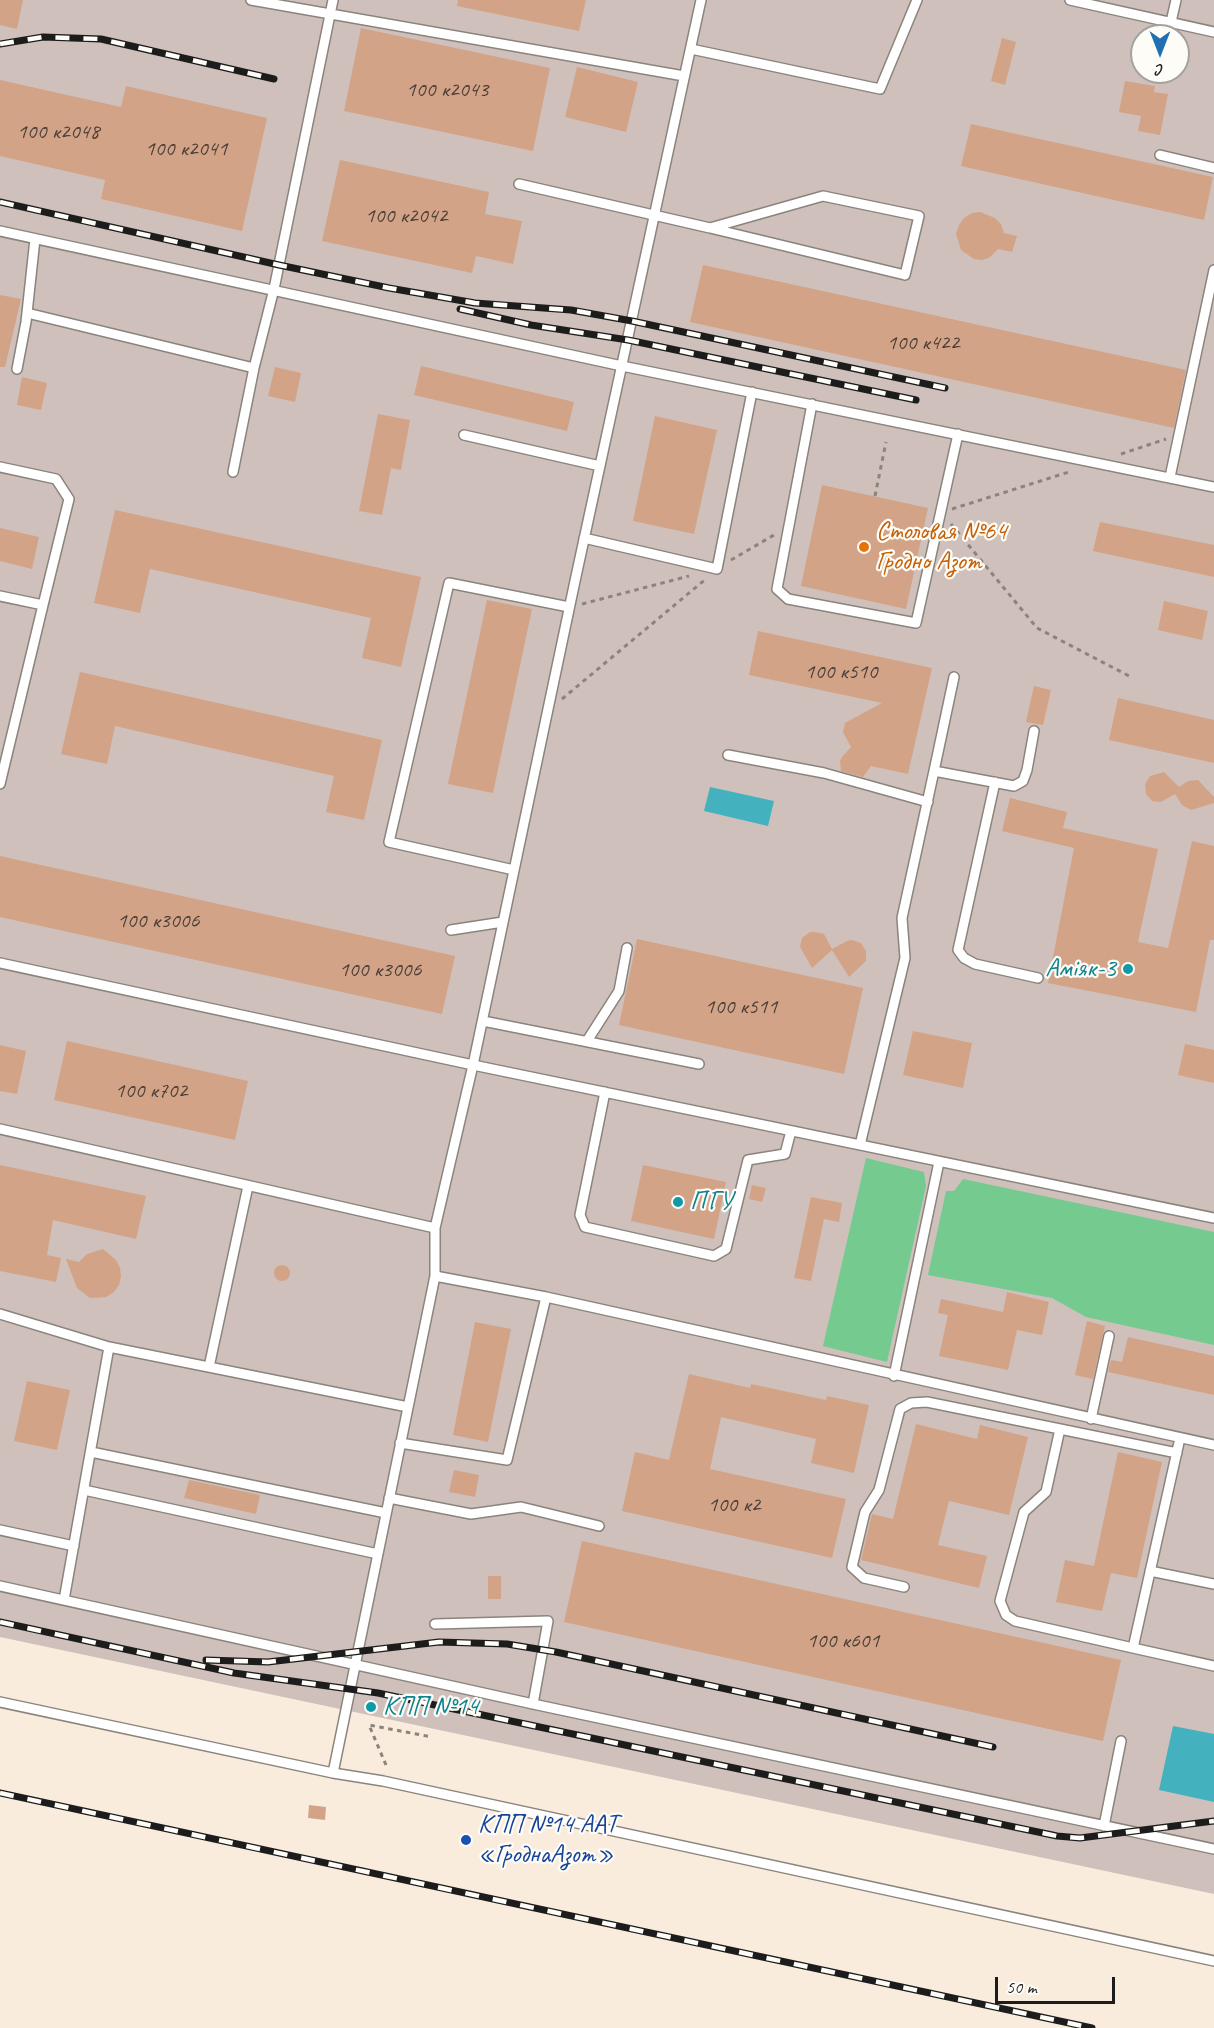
<!DOCTYPE html>
<html>
<head>
<meta charset="utf-8">
<style>
	body { margin:0 }
	#map { position:relative; width:1214px; height:2028px; overflow:hidden; background:#f9ecdc; font-family:Caveat,sans-serif }
	canvas { display:block }
	.north { position:absolute; left:1130px; top:24px; width:60px; height:60px; box-sizing:border-box; background:#fdfcf7; border:2px solid #a3a29f; border-radius:50%; rotate:180deg; font-size:16px; font-weight:700; line-height:24px; text-align:center; color:#1c1c1c }
	.north::after { content:''; display:block; margin:auto; width:21px; height:27px; background:#1f6fb2; clip-path:polygon(50% 0,100% 100%,50% 72%,0 100%) }
	.scale { position:absolute; left:995px; top:1977px; width:120px; height:27px; box-sizing:border-box; border:3px solid #1c1c1c; border-top:0; padding-left:8px; font-size:18px; line-height:21px; white-space:nowrap; color:#1c1c1c; -webkit-text-stroke:4px #fdfcf7; paint-order:stroke }
</style>
</head>
<body>
<div id="map">
<canvas width="1214" height="2028"></canvas>
<div class="north">С</div>
<div class="scale">50 m</div>
</div>
<script>
const context = document.querySelector('canvas').getContext('2d');
context.lineJoin = 'round';
function paint(path, color) { context.fillStyle = color; context.fill(path, 'evenodd'); }
const toPath = rows => new Path2D(rows.map(r => 'M' + r).join(''));
function trace(path, color, width, dash) { context.strokeStyle = color; context.lineWidth = width; context.lineCap = dash ? 'butt' : 'round'; context.setLineDash(dash || []); context.stroke(path); }
function label(font, color, halo, rows, align = 'center') {
  context.font = font + ' Caveat,sans-serif'; context.lineWidth = 4.5; context.setLineDash([]); context.textBaseline = 'middle'; context.strokeStyle = halo; context.fillStyle = color; for (const [text, x, y, turn = 0] of rows) {
    context.save(); context.translate(x, y); context.rotate((+turn || 0) * Math.PI / 180); context.textAlign = isNaN(turn) ? turn : align; if (halo) context.strokeText(text, 0, 0); context.fillText(text, 0, 0); context.restore();
  }
}
const industrial = toPath([
	[0,0,1214,0,1214,1894,0,1637],
	[1142,36,1178,36,1178,72,1142,72]
]);
const green = toPath([
	[866,1158,924,1172,926,1186,887,1362,823,1346],
	[963,1179,1214,1232,1214,1345,1086,1317,1052,1298,928,1275,946,1191,954,1191]
]);
const water = toPath([
	[710,787,774,801,768,826,704,811],
	[1173,1726,1214,1734,1214,1802,1159,1790]
]);
const building = toPath([
	[0,0,23,0,17,29,0,25],
	[458,0,586,0,579,31,457,6],
	[361,28,550,68,533,151,344,111],
	[1002,38,1016,42,1005,85,991,81],
	[577,67,638,82,626,132,565,117],
	[0,80,121,107,126,86,267,118,242,231,101,199,105,180,0,156],
	[1125,81,1155,86,1154,92,1168,94,1160,135,1138,131,1141,116,1119,112],
	[971,124,1213,177,1204,220,961,166],
	[340,160,489,192,485,214,522,221,513,264,476,256,472,273,322,241],
	[980,212,995,218,1001,224,1004,233,1017,236,1012,252,998,249,989,258,982,260,974,259,961,250,956,234,959,225,964,218,972,213],
	[703,265,1186,370,1174,428,690,322],
	[0,295,21,299,5,367,0,367],
	[421,366,574,402,567,431,414,395],
	[275,367,301,373,295,402,268,396],
	[22,377,47,383,41,410,17,405],
	[378,414,410,420,401,470,391,468,382,515,359,511],
	[655,416,717,430,694,534,633,521],
	[822,485,928,508,906,609,801,586],
	[115,510,421,577,401,667,362,658,371,618,150,569,140,613,94,603],
	[1100,522,1214,545,1214,577,1093,551],
	[0,528,39,537,32,569,0,561],
	[487,600,532,609,493,793,448,784],
	[1164,601,1208,611,1202,640,1158,630],
	[758,631,932,668,908,774,871,766,863,777,841,771,840,761,842,757,851,747,843,732,845,723,882,703,749,675],
	[80,672,382,740,364,820,326,812,334,776,115,726,107,764,61,754],
	[1034,686,1051,690,1043,725,1026,722],
	[1118,698,1214,720,1214,763,1109,740],
	[1164,772,1179,787,1188,781,1198,780,1214,797,1214,803,1191,810,1182,805,1175,794,1161,802,1152,801,1146,794,1145,784,1150,776],
	[1010,798,1067,812,1063,828,1158,849,1138,942,1168,948,1192,841,1214,846,1214,940,1210,940,1196,1012,1048,983,1074,848,1002,831],
	[0,856,455,956,442,1014,0,917],
	[810,932,815,932,824,934,832,949,847,941,852,940,861,943,866,951,866,961,849,977,832,950,812,968,800,947,802,938],
	[637,939,863,988,844,1074,619,1025],
	[913,1031,972,1043,963,1088,903,1075],
	[67,1041,248,1081,235,1140,54,1100],
	[1185,1044,1214,1050,1214,1083,1178,1075],
	[0,1045,26,1051,17,1094,0,1091],
	[0,1165,146,1196,136,1239,53,1220,47,1255,61,1258,56,1282,0,1271],
	[643,1165,726,1182,714,1239,631,1221],
	[752,1185,766,1188,762,1202,749,1199],
	[811,1197,842,1203,839,1222,824,1219,811,1281,794,1278],
	[103,1249,116,1260,120,1268,121,1276,119,1285,114,1292,106,1297,90,1298,77,1288,66,1259,79,1262,87,1254],
	'274 1273a8 8 0 1 1 16 0a8 8 0 1 1-16 0Z',
	[1007,1292,1049,1302,1042,1335,1017,1330,1008,1370,939,1356,948,1315,938,1313,941,1299,1003,1312],
	[1087,1321,1105,1326,1093,1379,1075,1375],
	[475,1322,511,1329,488,1442,453,1435],
	[1128,1337,1214,1356,1214,1395,1108,1372,1111,1360,1122,1362],
	[689,1374,750,1388,751,1384,826,1400,827,1396,869,1405,854,1473,811,1463,816,1439,721,1417,710,1469,846,1499,832,1558,622,1511,635,1452,669,1460],
	[27,1381,70,1390,57,1450,14,1441],
	[916,1424,977,1439,980,1425,1028,1437,1009,1515,949,1501,938,1545,987,1556,979,1588,861,1560,872,1514,893,1519],
	[1118,1452,1162,1462,1137,1578,1111,1573,1102,1611,1056,1602,1065,1560,1094,1566],
	[454,1470,479,1475,475,1497,449,1492],
	[189,1480,260,1495,256,1514,184,1498],
	[582,1541,1121,1660,1103,1741,564,1622],
	[488,1576,501,1576,501,1599,488,1599],
	[309,1805,326,1807,325,1820,308,1818]
]);
const path = toPath([
	[1121,454,1166,439],
	[875,496,886,442],
	[952,509,1072,471],
	[951,524,1037,628,1131,677],
	[731,560,774,535],
	[582,604,689,576],
	[562,699,707,578],
	[386,1765,369,1725,432,1737]
]);
const lane = toPath([
	[251,0,684,76],
	[1070,0,1214,32],
	[1171,22,1176,0],
	[691,49,880,89,917,0],
	[1160,155,1214,168],
	[519,184,710,228,823,196,919,216,905,275,710,228],
	[0,231,622,366,1214,487],
	[27,313,254,368,274,289,333,0],
	[17,369,26,322,35,239],
	[812,404,777,589,788,599,916,623,958,434],
	[464,435,600,466],
	[0,467,56,479,69,499,43,605],
	[233,472,254,368],
	[1170,477,1214,270],
	[584,538,717,569,752,392],
	[0,596,43,605,0,784],
	[728,755,824,773,928,802],
	[934,771,954,677],
	[995,782,958,950,964,958,975,964,1038,978],
	[514,870,389,842,449,583,569,607],
	[451,930,503,922],
	[0,963,473,1065,1214,1218],
	[483,1021,699,1064],
	[587,1041,619,991,627,948],
	[605,1092,580,1215,585,1227,714,1256,726,1249,748,1160,785,1154,791,1131],
	[0,1129,435,1228],
	[860,1145,905,958,902,918,934,771,1014,786,1023,781,1027,770,1034,731],
	[435,1276,546,1297,1214,1445],
	[0,1314,109,1347,408,1407],
	[209,1367,248,1186],
	[894,1376,939,1162],
	[1091,1419,1109,1336],
	[1180,1438,1133,1648,1214,1666],
	[400,1443,507,1460,546,1297],
	[91,1452,386,1513],
	[84,1490,378,1554],
	[389,1498,471,1514,521,1507,599,1526],
	[0,1530,74,1546],
	[1150,1571,1214,1584],
	[0,1586,533,1704,1214,1849],
	[904,1587,864,1578,852,1567,865,1512,879,1490,900,1409,911,1403,927,1402,1060,1429],
	[64,1600,109,1347],
	[435,1624,548,1621,533,1704],
	[1133,1648,1015,1621,1006,1615,1000,1601,1024,1512,1046,1492,1060,1429,1177,1453],
	[0,1702,333,1773,383,1781,1214,1961],
	[333,1773,435,1276,435,1228,473,1065,575,581,701,0],
	[1104,1826,1121,1741]
]);
const rail = toPath([
	[0,44,43,37,101,39,274,79],
	[0,202,279,265,389,288,475,303,571,310,632,321,945,388],
	[460,309,531,325,628,340,916,400],
	[0,1622,234,1673,378,1693,1057,1836,1080,1838,1214,1821],
	[206,1660,268,1662,439,1642,507,1644,556,1652,993,1747],
	[0,1793,1092,2028]
]);
const markers = [
	[864,547,6,"#e8710a"],
	[1128,969,6,"#0f9aa8"],
	[678,1202,6,"#0f9aa8"],
	[371,1707,6,"#0f9aa8"],
	[466,1840,6,"#1a4fb4"]
];
const numberNames = [
	["100 к2043",447,90],
	["100 к2048",58,132],
	["100 к2041",186,149],
	["100 к2042",406,216],
	["100 к422",923,343],
	["100 к510",841,672],
	["100 к3006",158,921],
	["100 к3006",380,970],
	["100 к511",741,1007],
	["100 к702",151,1091],
	["100 к2",734,1505],
	["100 к601",843,1641]
];
const foodNames = [
	["Столовая №64",876,532],
	["Гродно Азот",876,562]
];
const cultureNames = [
	["Аміяк-3",1116,969,"right"],
	["ПГУ",690,1202],
	["КПП №14",383,1707]
];
const transitNames = [
	["КПП №14 ААТ",478,1825],
	["«ГроднаАзот»",478,1855]
];
paint(industrial, '#cfc0bb');
paint(green, '#74ca8f');
paint(water, '#43b2be');
paint(building, '#d3a387');
trace(lane, '#8a847c', 12);
trace(path, '#8a847c', 3, [4.5, 4.5]);
trace(lane, '#fff', 9);
trace(rail, '#1c1c1c', 7);
trace(rail, '#fdfcf7', 4.5, [14]);
for (const [x, y, r, color] of markers) { const dot = new Path2D(); dot.arc(x, y, r, 0, 2 * Math.PI); context.fillStyle = color; context.fill(dot); trace(dot, '#fdfcf7', 2); }
label('22px', '#4a3e37', null, numberNames);
label('26px', '#c56008', '#fdfcf7', foodNames, 'left');
label('26px', '#0d838f', '#fdfcf7', cultureNames, 'left');
label('26px', '#164399', '#fdfcf7', transitNames, 'left');
</script>
</body>
</html>
